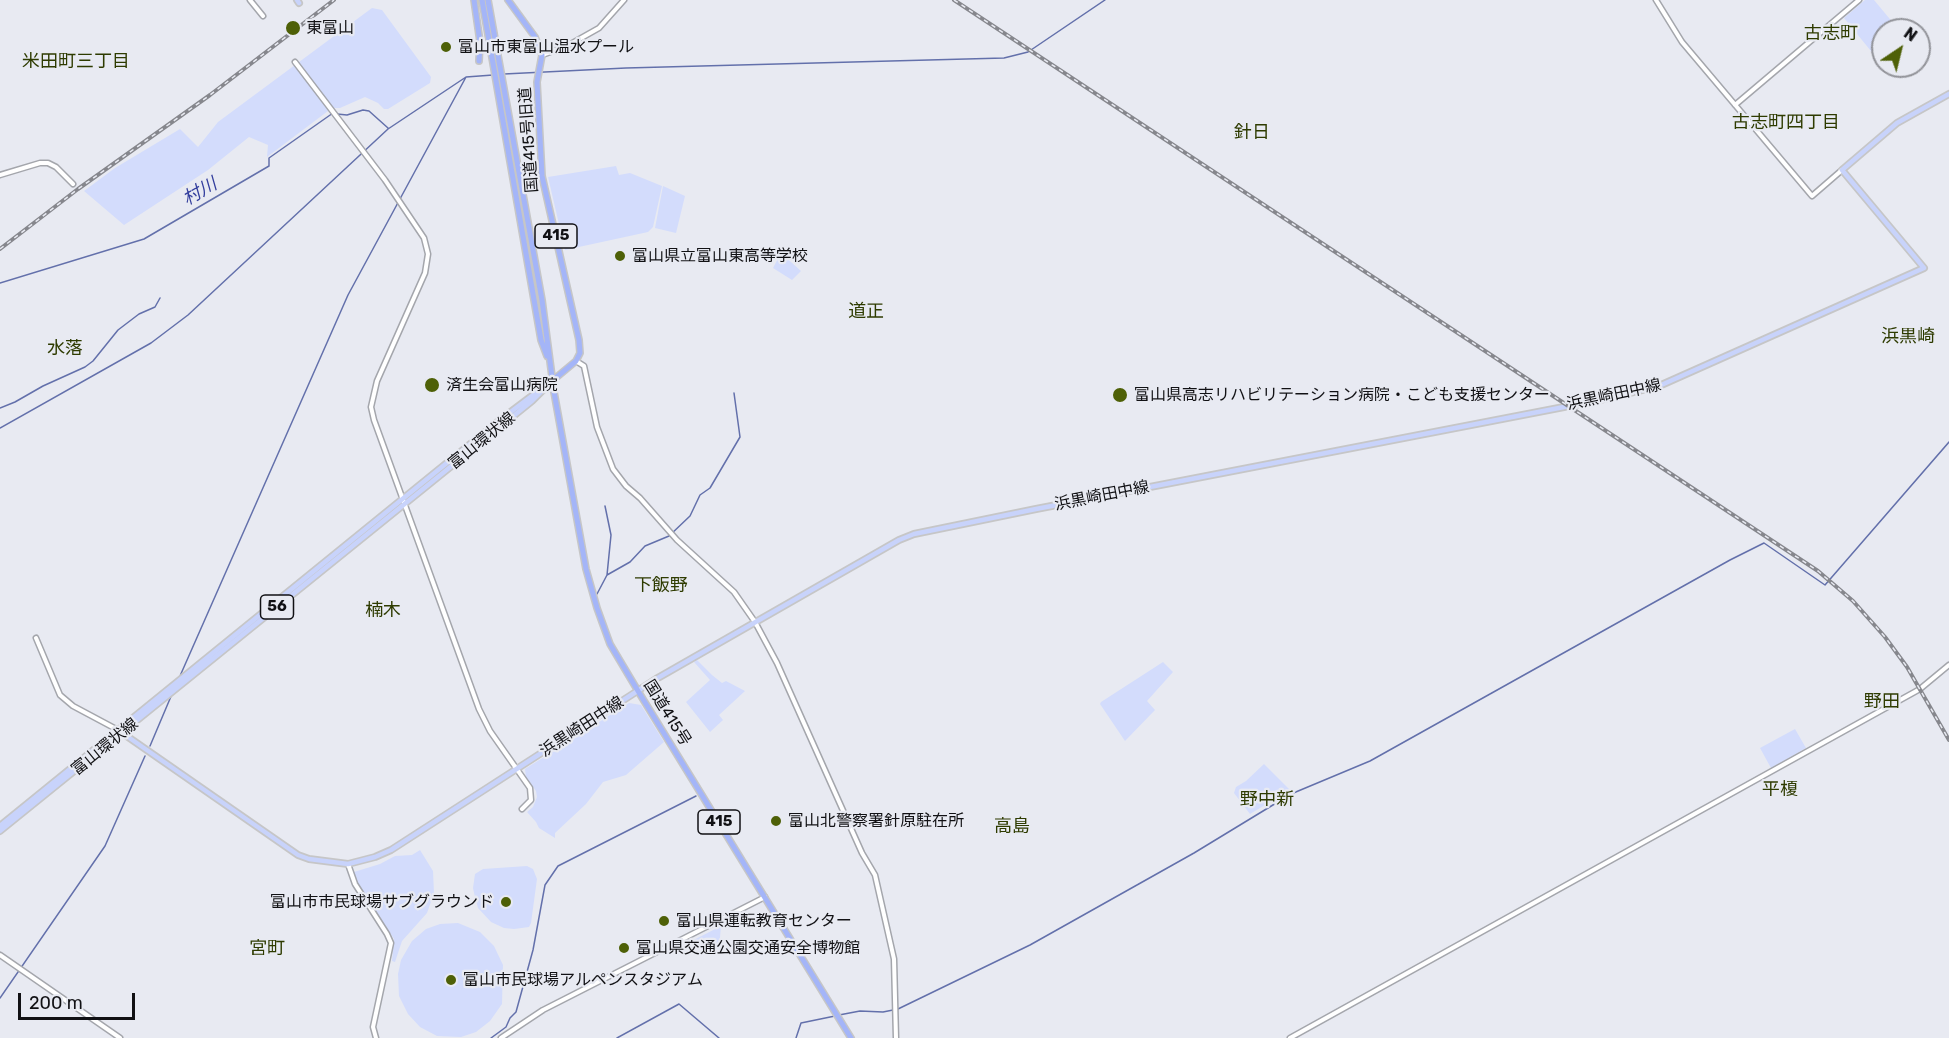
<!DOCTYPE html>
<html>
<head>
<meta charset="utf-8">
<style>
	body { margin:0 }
	#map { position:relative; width:1949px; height:1038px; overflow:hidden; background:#e8eaf2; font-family:Rubik,sans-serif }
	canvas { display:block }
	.north { position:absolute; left:1871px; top:18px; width:60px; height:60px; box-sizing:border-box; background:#e8eaf2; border:2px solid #929399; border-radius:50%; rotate:35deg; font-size:16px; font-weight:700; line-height:24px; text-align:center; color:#111114 }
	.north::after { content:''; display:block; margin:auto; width:21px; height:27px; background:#4e6007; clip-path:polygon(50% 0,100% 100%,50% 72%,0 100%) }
	.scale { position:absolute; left:18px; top:993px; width:117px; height:27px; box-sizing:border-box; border:3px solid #111114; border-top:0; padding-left:8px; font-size:18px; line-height:21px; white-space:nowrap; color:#111114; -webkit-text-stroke:4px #e8eaf2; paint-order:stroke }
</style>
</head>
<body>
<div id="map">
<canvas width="1949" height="1038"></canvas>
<div class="north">N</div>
<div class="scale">200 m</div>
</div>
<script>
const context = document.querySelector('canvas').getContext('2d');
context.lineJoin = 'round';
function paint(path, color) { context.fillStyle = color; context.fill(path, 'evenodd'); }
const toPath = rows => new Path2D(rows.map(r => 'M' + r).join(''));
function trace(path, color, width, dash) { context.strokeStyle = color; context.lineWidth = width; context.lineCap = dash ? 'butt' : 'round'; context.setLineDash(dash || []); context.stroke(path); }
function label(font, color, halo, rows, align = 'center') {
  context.font = font + ' Rubik,"Noto Sans JP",sans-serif'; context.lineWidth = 4.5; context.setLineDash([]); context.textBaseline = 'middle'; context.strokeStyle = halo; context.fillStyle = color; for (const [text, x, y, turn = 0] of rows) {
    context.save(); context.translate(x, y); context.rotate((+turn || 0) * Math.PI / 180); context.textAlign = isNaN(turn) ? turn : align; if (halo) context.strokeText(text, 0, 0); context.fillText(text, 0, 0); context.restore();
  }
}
const green = toPath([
	[1865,0,1874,0,1899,30,1883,30,1883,50,1875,56,1844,18],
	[372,8,382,10,431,77,430,83,388,109,384,109,378,103,365,97,340,108,332,108,267,157,268,145,249,137,208,170,124,225,84,191,115,168,180,129,198,147,218,122],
	[616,166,619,175,630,173,662,186,653,227,648,232,565,250,548,177],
	[663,186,685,196,676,233,655,228],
	[781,253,801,271,792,280,773,268],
	[697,660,712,675,722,683,726,681,745,691,719,715,723,720,710,732,686,702,710,680,694,662],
	[1163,662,1173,672,1147,701,1155,710,1125,741,1100,704,1101,702],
	[629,703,641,705,664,742,626,775,603,782,586,804,555,833,555,838,539,828,536,822,527,812,533,807,537,797,536,791,526,777,525,769],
	[1795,729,1806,748,1771,768,1760,748],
	[1264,764,1290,790,1250,814,1234,793,1236,787,1246,781],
	[420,850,433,871,434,893,427,913,402,941,395,962,392,961,394,939,357,883,354,872,380,864,395,856,412,855],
	[527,866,533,869,537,879,531,923,529,927,514,929,504,928,491,922,478,908,475,897,473,888,475,874,483,869],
	[458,923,480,932,494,946,503,965,502,1004,490,1021,476,1032,461,1037,437,1036,420,1027,408,1014,399,996,398,974,401,960,412,941,426,929,440,924],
	[721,926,719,949,684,945]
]);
const stream = toPath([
	[504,74,626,68,1004,58,1028,52,1105,0],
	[337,114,347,115,363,110,369,111,388,128],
	[0,283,144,239,269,166,269,158,333,113],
	[0,408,15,402,43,386,85,367,93,361,118,330,139,314,155,307,160,298],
	[0,428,151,343,188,315,388,129,466,77,493,75],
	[607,575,630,562,645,546,669,536,690,516,700,495,710,488,740,437,734,393],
	[597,594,607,575,611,535,605,506],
	[180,676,348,295,466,77],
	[150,746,172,694],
	[0,998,105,846,145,756],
	[839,1015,860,1011,883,1012,898,1009,1030,945,1194,853,1291,794,1370,761,1730,560,1764,543,1825,585,1949,442],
	[491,1038,506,1027,510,1018,516,1012,533,950,545,885,558,866,696,796],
	[617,1038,679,1004,719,1038],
	[796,1038,801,1023,835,1016]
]);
const minor = toPath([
	[250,0,263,16],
	[1656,0,1682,42,1812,196,1842,170],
	[542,55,567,46,599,28,624,0],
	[295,62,385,180,424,238,428,254,425,273,377,381,371,407,374,420,479,709,490,731,530,788,531,800,522,809],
	[1735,105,1859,0],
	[0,175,40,163,48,163,56,167,73,184],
	[576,361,584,366,597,427,613,469,626,486,640,498,677,540,734,592,755,622,777,663,862,853,875,875,894,959,896,1038],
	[36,638,60,695,73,706,118,730],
	[348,864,355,884,387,934,391,943,373,1027,376,1038],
	[0,955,120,1038],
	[501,1038,543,1010,765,897],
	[1290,1038,1920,689,1949,665]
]);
const major = toPath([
	[297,0,299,3],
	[118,730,298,855,309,859,348,864,375,857,391,850,656,679,899,540,914,534,1036,509,1595,401,1659,386,1924,268,1842,170,1897,123,1949,94],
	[0,826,496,423,549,383],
	[0,831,532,401,552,381]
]);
const highway = toPath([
	[474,0,480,42,479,61],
	[482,0,541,340,547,356],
	[488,0,542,300,554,392,586,569,597,608,610,644,638,691,851,1038],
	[508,0,535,37,542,55,537,82,542,176,579,340,580,353,576,361,552,381]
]);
const rail = toPath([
	[954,0,1818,571,1853,601,1885,637,1907,667,1949,740],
	[0,249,78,189,210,95,334,0]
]);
const markers = [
	[293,28,8,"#4e6007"],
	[446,47,6,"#4e6007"],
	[620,256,6,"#4e6007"],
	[432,385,8,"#4e6007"],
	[1120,395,8,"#4e6007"],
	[776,821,6,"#4e6007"],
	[506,902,6,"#4e6007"],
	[664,921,6,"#4e6007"],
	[624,948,6,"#4e6007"],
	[451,980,6,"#4e6007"]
];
const shields = [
	[556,236,42],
	[277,607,33],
	[719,822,42]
];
const shieldNames = [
	["415",556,236],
	["56",277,607],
	["415",719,822]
];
const poiNames = [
	["東富山",306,28],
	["富山市東富山温水プール",458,47],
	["富山県立富山東高等学校",632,256],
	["済生会富山病院",446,385],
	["富山県高志リハビリテーション病院・こども支援センター",1134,395],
	["富山北警察署針原駐在所",788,821],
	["富山市市民球場サブグラウンド",494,902,"right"],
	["富山県運転教育センター",676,921],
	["富山県交通公園交通安全博物館",636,948],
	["富山市民球場アルペンスタジアム",463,980]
];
const streetNames = [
	["国道415号旧道",529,140,-94],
	["浜黒崎田中線",1614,395,-12],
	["富山環状線",482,441,-39],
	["浜黒崎田中線",1102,496,-11],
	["国道415号",667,713,58],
	["浜黒崎田中線",582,727,-33],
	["富山環状線",105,747,-39]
];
const neighbourhoodNames = [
	["古志町",1831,34],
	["米田町三丁目",76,62],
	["古志町四丁目",1786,123],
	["針日",1252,133],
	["道正",866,312],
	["浜黒崎",1908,337],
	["水落",65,349],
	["下飯野",661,586],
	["楠木",383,611],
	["野田",1882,702],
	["平榎",1780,790],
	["野中新",1267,800],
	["高島",1012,827],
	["宮町",267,949]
];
const waterNames = [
	["村川",200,192,-30]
];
paint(green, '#d3dcfc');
trace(stream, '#6370ab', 1.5);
trace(minor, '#a4a6ac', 7);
trace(major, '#c6c6c7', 8);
trace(highway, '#c6c6c7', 8);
trace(minor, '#fff', 4);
trace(major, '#c8d3fb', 4.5);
trace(highway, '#a4b5f8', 5);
trace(rail, '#86878d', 4);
trace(rail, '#e8eaf2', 1.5, [4.5]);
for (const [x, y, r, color] of markers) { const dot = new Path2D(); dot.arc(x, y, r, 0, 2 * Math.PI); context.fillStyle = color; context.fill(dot); trace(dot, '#e8eaf2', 2); }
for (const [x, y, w] of shields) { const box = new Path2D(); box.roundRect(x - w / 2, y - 12, w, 24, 4.5); context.fillStyle = '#e8eaf2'; context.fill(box); trace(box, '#111114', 1.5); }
label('bold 15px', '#111114', null, shieldNames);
label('16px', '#111114', '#e8eaf2', poiNames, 'left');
label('16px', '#111114', '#e8eaf2', streetNames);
label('18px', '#2e3b00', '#e8eaf2', neighbourhoodNames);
label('italic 18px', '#333e9d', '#e8eaf2', waterNames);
</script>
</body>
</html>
